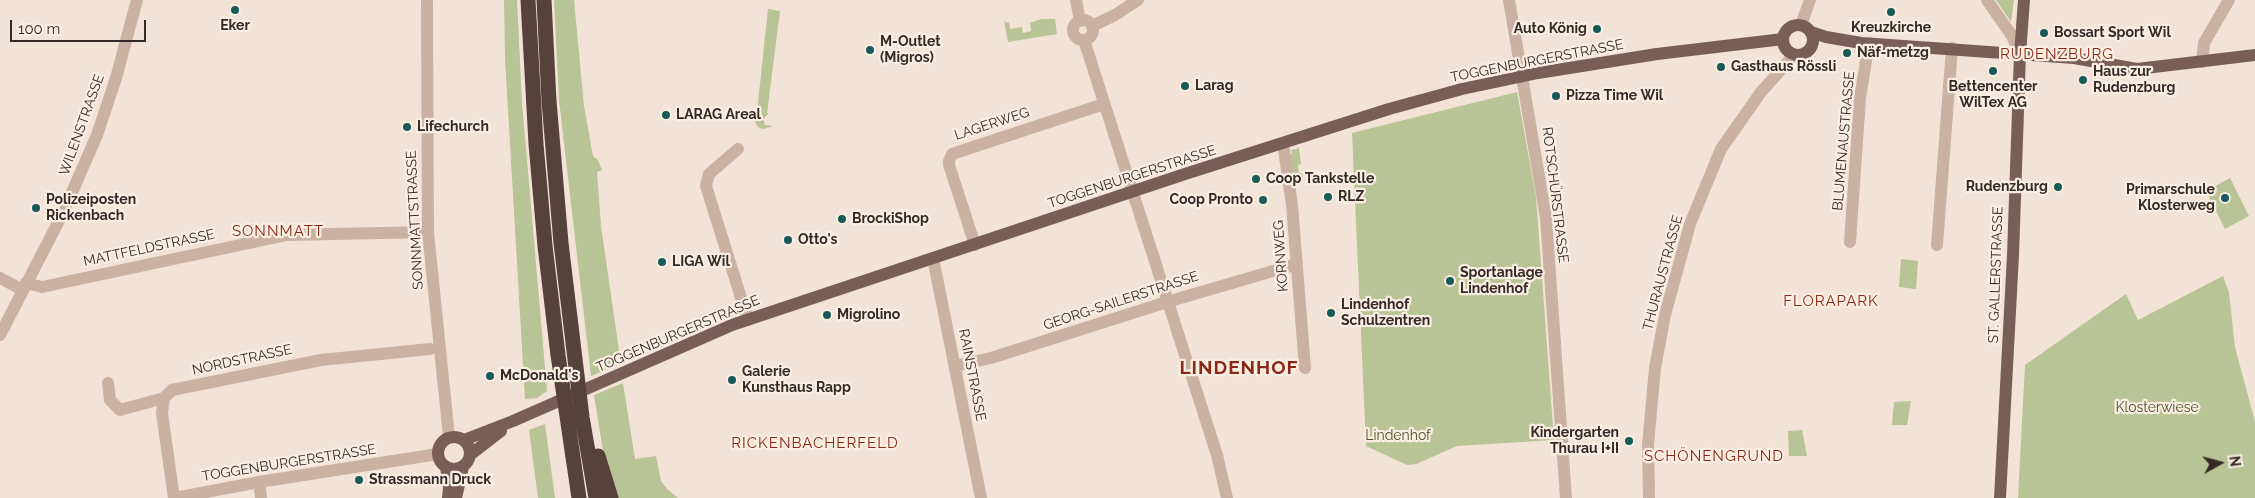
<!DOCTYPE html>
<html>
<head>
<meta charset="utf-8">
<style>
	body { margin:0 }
	#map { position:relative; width:2255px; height:498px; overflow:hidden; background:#f3e3d7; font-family:Raleway,sans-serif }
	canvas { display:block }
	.north { position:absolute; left:2195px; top:438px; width:50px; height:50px; -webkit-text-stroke:4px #faeee3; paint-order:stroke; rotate:83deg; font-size:14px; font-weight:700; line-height:20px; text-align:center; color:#352925 }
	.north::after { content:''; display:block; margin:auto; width:18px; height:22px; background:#352925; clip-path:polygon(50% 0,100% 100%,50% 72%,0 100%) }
	.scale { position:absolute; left:10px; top:20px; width:136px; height:22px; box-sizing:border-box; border:2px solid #352925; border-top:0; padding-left:6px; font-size:15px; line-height:18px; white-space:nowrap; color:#352925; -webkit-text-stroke:4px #faeee3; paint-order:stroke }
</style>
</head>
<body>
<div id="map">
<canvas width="2255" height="498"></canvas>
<div class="north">N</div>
<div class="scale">100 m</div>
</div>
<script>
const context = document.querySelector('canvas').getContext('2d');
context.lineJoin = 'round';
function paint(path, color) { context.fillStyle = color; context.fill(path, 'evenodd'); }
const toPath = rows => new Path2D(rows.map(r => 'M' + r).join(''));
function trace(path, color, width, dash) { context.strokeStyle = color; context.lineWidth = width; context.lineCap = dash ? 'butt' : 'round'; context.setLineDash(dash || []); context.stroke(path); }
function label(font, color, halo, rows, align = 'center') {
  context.font = font + ' Raleway,sans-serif'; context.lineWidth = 4.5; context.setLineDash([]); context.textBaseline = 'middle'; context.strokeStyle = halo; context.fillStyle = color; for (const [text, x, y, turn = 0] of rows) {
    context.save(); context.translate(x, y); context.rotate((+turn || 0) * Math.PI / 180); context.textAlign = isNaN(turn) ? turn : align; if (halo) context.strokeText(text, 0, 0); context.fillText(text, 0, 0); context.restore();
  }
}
const green = toPath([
	[504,0,517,0,522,102,547,391,537,398,525,399,505,59],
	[554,0,574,0,584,106,593,156,598,160,602,170,597,172,601,226,621,364,591,376,559,100],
	[1996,0,2014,0,2011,22],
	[768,9,780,11,767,113,769,113,763,119,765,125,773,126,763,129,758,127,749,112,757,112],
	[1041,19,1055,19,1057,34,1008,42,1004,20,1006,23,1009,22,1010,29,1022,27,1023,33,1031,31,1030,23],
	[1517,92,1536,197,1554,440,1457,446,1416,464,1407,465,1366,446,1352,133],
	[1299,148,1301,164,1298,165,1299,173,1302,173,1303,177,1296,185,1292,185,1288,155,1292,154,1291,150],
	[2230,178,2249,216,2225,229,2206,191],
	[1901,259,1918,261,1916,289,1899,287],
	[2223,276,2229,293,2235,347,2255,422,2255,498,2018,498,2025,365,2126,294,2138,320],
	[623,383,635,459,656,456,661,481,667,489,678,498,617,498,605,463,594,395],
	[1911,401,1907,425,1892,425,1894,402],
	[545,424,555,498,538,498,529,430],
	[1802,430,1807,456,1789,456,1788,431]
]);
const minor = toPath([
	[427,0,428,232,449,437],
	[1076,0,1080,21],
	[1509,0,1546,218,1566,498],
	[1987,0,2012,36,2020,54],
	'1073 30a10 10 0 1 1 20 0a10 10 0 1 1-20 0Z',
	[1801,25,1810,0],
	[1092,26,1115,15,1138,0],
	[1084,40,1217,455,1227,498],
	[2202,62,2204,43,2229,0],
	[1283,143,1292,205,1305,368],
	[738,149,709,174,706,186,748,320],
	[1850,242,1860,98,1869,43],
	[975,245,949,165,949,161,952,154,1104,104],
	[1937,245,1952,48],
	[933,258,981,498],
	[0,278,23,290],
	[26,283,42,287,287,235,428,232],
	[0,335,63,213,97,135,116,78,137,0],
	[955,366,991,358,1167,302,1297,264],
	[108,383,110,400,120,410,164,398],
	[259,482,261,498],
	[174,498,162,413,164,398,172,390,321,360,430,349],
	[175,498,259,482,438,454],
	[1649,498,1648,445,1655,368,1665,315,1690,224,1721,149,1761,92,1794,55]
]);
const major = toPath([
	'1783 40a15 15 0 1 1 30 0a15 15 0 1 1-30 0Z',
	[1811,32,1826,37,1861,43,2074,58,2137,69,2255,55],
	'438 453a16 16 0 1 1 32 0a16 16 0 1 1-32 0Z',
	[464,440,513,421,732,325,1185,174,1389,109,1462,89,1538,73,1657,54,1783,39],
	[470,455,501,431],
	[446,467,449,488,448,498],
	[456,498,463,467],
	[2000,498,2013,255,2020,54,2024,0]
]);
const highway = toPath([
	[528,0,536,144,545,246,558,355,579,498],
	[544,0,549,101,561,243,582,417,596,498],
	[598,456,611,498]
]);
const markers = [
	[235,10,5,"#185a58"],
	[1891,12,5,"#185a58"],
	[1597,29,5,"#185a58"],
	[2044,33,5,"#185a58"],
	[870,50,5,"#185a58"],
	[1847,53,5,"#185a58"],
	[1721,67,5,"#185a58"],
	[1993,71,5,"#185a58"],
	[2083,80,5,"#185a58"],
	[1185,86,5,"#185a58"],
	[1556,96,5,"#185a58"],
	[666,115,5,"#185a58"],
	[407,127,5,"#185a58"],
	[1256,179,5,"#185a58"],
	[2058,187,5,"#185a58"],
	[1328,197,5,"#185a58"],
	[2225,198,5,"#185a58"],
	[1263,200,5,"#185a58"],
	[36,208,5,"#185a58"],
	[842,219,5,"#185a58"],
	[788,240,5,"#185a58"],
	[662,262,5,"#185a58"],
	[1450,281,5,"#185a58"],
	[1331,313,5,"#185a58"],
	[827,315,5,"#185a58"],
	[490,376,5,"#185a58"],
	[732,380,5,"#185a58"],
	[1629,441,5,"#185a58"],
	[359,480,5,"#185a58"]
];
const poiNames = [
	["Eker",235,26,"center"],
	["Kreuzkirche",1891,28,"center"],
	["Auto König",1587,29,"right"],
	["Bossart Sport Wil",2054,33],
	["M-Outlet",880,42],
	["(Migros)",880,58],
	["Näf-metzg",1857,53],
	["Gasthaus Rössli",1731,67],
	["Haus zur",2093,72],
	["Rudenzburg",2093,88],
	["Larag",1195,86],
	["Bettencenter",1993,87,"center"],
	["WilTex AG",1993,103,"center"],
	["Pizza Time Wil",1566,96],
	["LARAG Areal",676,115],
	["Lifechurch",417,127],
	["Coop Tankstelle",1266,179],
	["Rudenzburg",2048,187,"right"],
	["Primarschule",2215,190,"right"],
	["Klosterweg",2215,206,"right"],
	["RLZ",1338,197],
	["Polizeiposten",46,200],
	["Rickenbach",46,216],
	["Coop Pronto",1253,200,"right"],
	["BrockiShop",852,219],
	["Otto's",798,240],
	["LIGA Wil",672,262],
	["Sportanlage",1460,273],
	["Lindenhof",1460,289],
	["Lindenhof",1341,305],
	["Schulzentren",1341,321],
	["Migrolino",837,315],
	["Galerie",742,372],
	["Kunsthaus Rapp",742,388],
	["McDonald's",500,376],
	["Kindergarten",1619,433,"right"],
	["Thurau I+II",1619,449,"right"],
	["Strassmann Druck",369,480]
];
const streetNames = [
	["TOGGENBURGERSTRASSE",1537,61,-11],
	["LAGERWEG",992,124,-18],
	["WILENSTRASSE",82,125,-70],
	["BLUMENAUSTRASSE",1844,141,-85],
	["TOGGENBURGERSTRASSE",1132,177,-18],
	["ROTSCHÜRSTRASSE",1555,195,83],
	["SONNMATTSTRASSE",415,220,-93],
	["MATTFELDSTRASSE",149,248,-12],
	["KORNWEG",1281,256,-94],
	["THURAUSTRASSE",1663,273,-75],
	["ST. GALLERSTRASSE",1996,275,-88],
	["GEORG-SAILERSTRASSE",1121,301,-18],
	["TOGGENBURGERSTRASSE",678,334,-23],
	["NORDSTRASSE",242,360,-12],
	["RAINSTRASSE",972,375,79],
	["TOGGENBURGERSTRASSE",289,463,-9]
];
const parkNames = [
	["Klosterwiese",2157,408],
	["Lindenhof",1398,436]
];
const neighbourhoodNames = [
	["RUDENZBURG",2057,54],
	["SONNMATT",278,231],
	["FLORAPARK",1831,301],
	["RICKENBACHERFELD",815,443],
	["SCHÖNENGRUND",1714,456]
];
const districtNames = [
	["LINDENHOF",1239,368]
];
paint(green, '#b8c396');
trace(minor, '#cbb1a2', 12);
trace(major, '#795e55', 12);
trace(highway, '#57423b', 15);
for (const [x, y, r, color] of markers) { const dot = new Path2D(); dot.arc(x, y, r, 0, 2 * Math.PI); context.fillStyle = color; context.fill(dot); trace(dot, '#faeee3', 2); }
label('bold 14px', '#352925', '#faeee3', poiNames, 'left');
label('14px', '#352925', '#faeee3', streetNames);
label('14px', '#495627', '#faeee3', parkNames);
context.letterSpacing = '1px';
label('15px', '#8a2918', '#faeee3', neighbourhoodNames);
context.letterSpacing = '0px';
context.letterSpacing = '1px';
label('bold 19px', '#8a2918', '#faeee3', districtNames);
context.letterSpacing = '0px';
</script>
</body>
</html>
